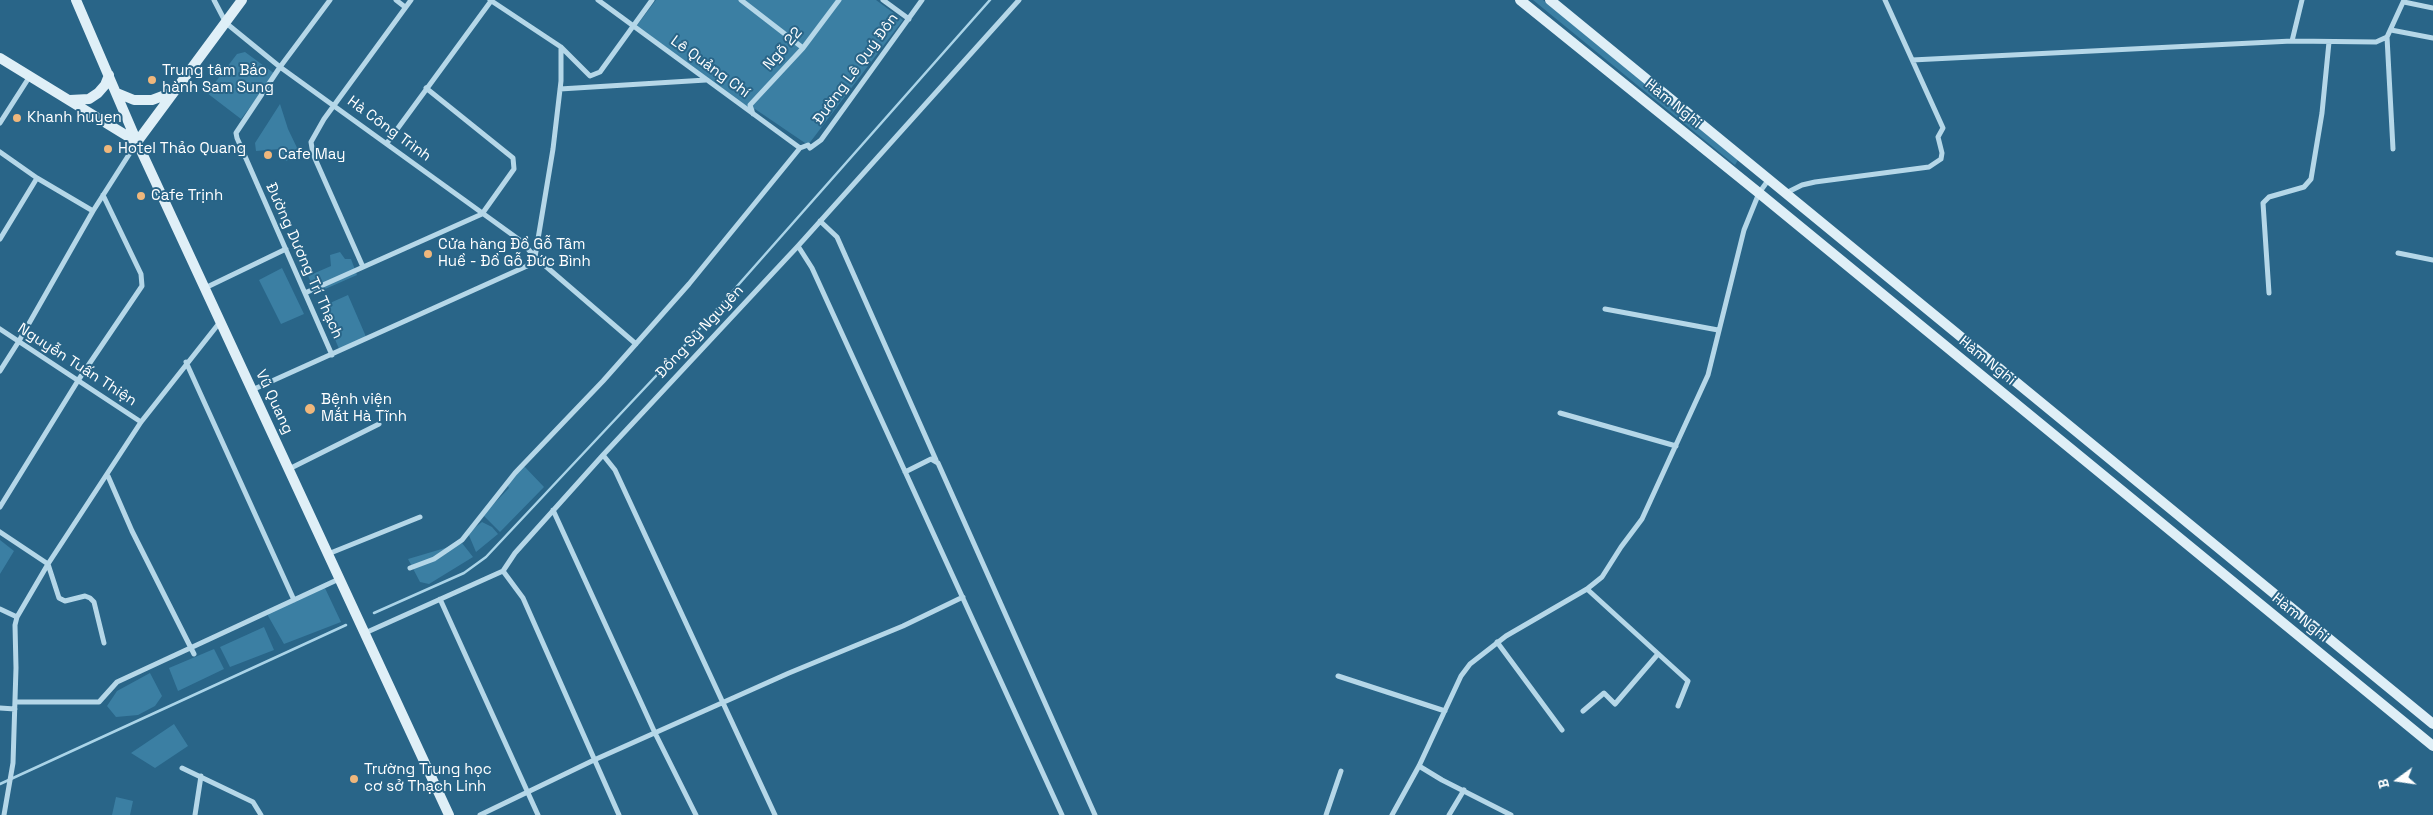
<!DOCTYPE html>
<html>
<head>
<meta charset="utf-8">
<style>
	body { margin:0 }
	#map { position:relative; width:2433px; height:815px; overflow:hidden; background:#296588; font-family:"Space Grotesk",sans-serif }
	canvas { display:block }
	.north { position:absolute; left:2373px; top:755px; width:50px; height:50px; -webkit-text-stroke:4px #296588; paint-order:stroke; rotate:256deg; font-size:14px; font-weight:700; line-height:20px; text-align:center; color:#fff }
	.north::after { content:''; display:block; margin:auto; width:18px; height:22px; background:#fff; clip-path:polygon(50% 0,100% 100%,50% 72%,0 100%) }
</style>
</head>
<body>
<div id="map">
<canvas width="2433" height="815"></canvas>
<div class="north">B</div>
</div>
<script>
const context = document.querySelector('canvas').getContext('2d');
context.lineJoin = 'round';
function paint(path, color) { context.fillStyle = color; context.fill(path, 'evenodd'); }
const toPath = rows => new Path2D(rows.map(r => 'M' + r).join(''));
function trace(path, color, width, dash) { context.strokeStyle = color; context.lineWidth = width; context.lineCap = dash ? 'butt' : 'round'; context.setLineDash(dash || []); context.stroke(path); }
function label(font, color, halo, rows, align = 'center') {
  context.font = font + ' "Space Grotesk",sans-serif'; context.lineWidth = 4; context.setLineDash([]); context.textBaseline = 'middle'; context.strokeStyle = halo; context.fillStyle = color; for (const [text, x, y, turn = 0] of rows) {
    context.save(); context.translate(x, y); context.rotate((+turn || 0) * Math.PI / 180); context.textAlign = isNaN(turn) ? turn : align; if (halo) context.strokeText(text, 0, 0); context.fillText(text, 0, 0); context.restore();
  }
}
const green = toPath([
	[656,0,876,0,903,20,808,145,755,109,751,113,635,28],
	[1533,0,1543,0,1738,160,1735,165],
	[245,52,275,74,241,119,207,93,237,54],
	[280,104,288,129,300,154,286,161,280,149,256,151,255,143],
	[340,252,345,259,351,259,357,275,316,293,308,276,331,266,330,255],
	[282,268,304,314,281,324,259,280],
	[348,295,367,339,340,351,321,307],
	[523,465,544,487,500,532,483,515,509,488,506,482],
	[482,522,492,527,498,534,476,552,468,533],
	[0,540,14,551,0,574],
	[462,543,473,557,429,584,420,582,408,559],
	[324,586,341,622,284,644,267,614],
	[264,627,274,650,230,667,220,647],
	[214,649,224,669,178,691,169,668],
	[150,673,162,696,155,706,138,715,116,717,107,706,117,691],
	[174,724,188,746,155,768,131,753],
	[116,797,133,801,130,815,112,815]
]);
const stream = toPath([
	[374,613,464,573,486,557,686,344,990,0],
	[0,784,346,625]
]);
const street = toPath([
	[214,0,226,23,280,67,521,241,535,257,636,344],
	[330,0,280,67,236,133,237,138,332,355],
	[396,0,405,7],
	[490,0,561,47,590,76,600,72,652,0],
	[598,0,800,148,808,145,810,148,821,140,922,0],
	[741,0,803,48],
	[883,0,909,19],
	[2404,2,2433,8],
	[2391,30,2433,38],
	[2387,37,2393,149],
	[2292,41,2302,0],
	[1912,60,2292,41,2376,42,2387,37,2404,0],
	[560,89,706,80],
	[753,114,750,105,803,48,839,0],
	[0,123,30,76],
	[387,143,491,1],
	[0,152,37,178,93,211],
	[1786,193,1802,185,1815,182,1929,167,1941,159,1942,153,1938,137,1943,128,1885,0],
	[820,221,837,237,936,460],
	[0,239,37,178],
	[798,246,812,268,1062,815],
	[2398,253,2433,260],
	[535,257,553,149,561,81,561,47],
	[363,267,313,154,311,142,324,119,411,0],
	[205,288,286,249],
	[305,293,482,214,514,169,513,158,426,88],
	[2269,293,2263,203,2269,197,2304,187,2311,179,2322,113,2329,42],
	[1605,309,1718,330],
	[0,329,141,422],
	[186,362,294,600],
	[0,371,19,341,93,211,137,142],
	[252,390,527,266,535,257],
	[1560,413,1676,446],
	[603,455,615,470,775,815],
	[289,469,379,424],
	[905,472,931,459,938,463,1095,815],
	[108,476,132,531,194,654],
	[0,507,79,379,142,286,141,274,103,195],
	[553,510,655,733,696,815],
	[0,532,48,564,59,598,65,601,85,596,90,598,94,602,104,643],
	[328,554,420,517],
	[410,568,434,559,462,540,515,473,603,381,689,284,800,148],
	[503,571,523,598,619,815],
	[1587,589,1688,681,1678,706],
	[440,599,538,815],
	[0,609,17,617],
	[365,633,503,571,515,553,603,455,798,246,1019,0],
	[1497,642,1562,730],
	[1338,676,1445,711],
	[16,702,99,702,117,682,339,579],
	[0,708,15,709],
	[1583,711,1604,693,1615,704,1658,654],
	[1419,766,1442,780,1511,815],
	[182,768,253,802,261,815],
	[4,815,13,763,16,668,15,625,17,617,48,564,141,422,220,322],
	[195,815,201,776],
	[480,815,594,760,789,673,903,626,963,597],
	[1326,815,1341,771],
	[1392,815,1419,766,1461,676,1470,664,1506,636,1587,589,1602,577,1621,547,1642,519,1708,375,1744,230,1759,193,1769,179],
	[1449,815,1464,790]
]);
const secondary = toPath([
	[76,0,137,142,449,815],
	[1520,0,1759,193,2433,746],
	[1550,0,2433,724],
	[0,58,137,142],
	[117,93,134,100,152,100,168,94,174,90],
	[70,100,89,99,98,93,105,85,109,75],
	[137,142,242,0]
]);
const markers = [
	[152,80,5,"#efb77c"],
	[17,118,5,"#efb77c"],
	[108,149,5,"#efb77c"],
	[268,155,5,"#efb77c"],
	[141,196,5,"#efb77c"],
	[428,254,5,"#efb77c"],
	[310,409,6,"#efb77c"],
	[354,779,5,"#efb77c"]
];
const streetNames = [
	["Ngõ 22",783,49,-49],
	["Lê Quảng Chí",710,67,36],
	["Đường Lê Quý Đôn",856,69,-54],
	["Hàm Nghi",1673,104,39],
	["Hà Công Trình",389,129,36],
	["Đường Dương Trí Thạch",304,261,66],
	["Đồng Sỹ Nguyên",700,332,-47],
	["Hàm Nghi",1987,361,39],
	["Nguyễn Tuấn Thiện",77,365,33],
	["Vũ Quang",274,402,65],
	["Hàm Nghi",2300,618,39]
];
const poiNames = [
	["Trung tâm Bảo",162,71],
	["hành Sam Sung",162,88],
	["Khanh huyen",27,118],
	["Hotel Thảo Quang",118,149],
	["Cafe May",278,155],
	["Cafe Trịnh",151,196],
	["Cửa hàng Đồ Gỗ Tâm",438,245],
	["Huề - Đồ Gỗ Đức Bình",438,262],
	["Bệnh viện",321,400],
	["Mắt Hà Tĩnh",321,417],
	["Trường Trung học",364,770],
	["cơ sở Thạch Linh",364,787]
];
paint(green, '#3b7fa3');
trace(stream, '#aad4e8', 2.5);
trace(street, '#b5d7e8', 5);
trace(secondary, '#dfeff7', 10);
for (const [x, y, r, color] of markers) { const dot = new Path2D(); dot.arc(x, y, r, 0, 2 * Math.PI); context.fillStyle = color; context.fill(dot); trace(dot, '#296588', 2); }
label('15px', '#fff', '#296588', streetNames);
label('15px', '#fff', '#296588', poiNames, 'left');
</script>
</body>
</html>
